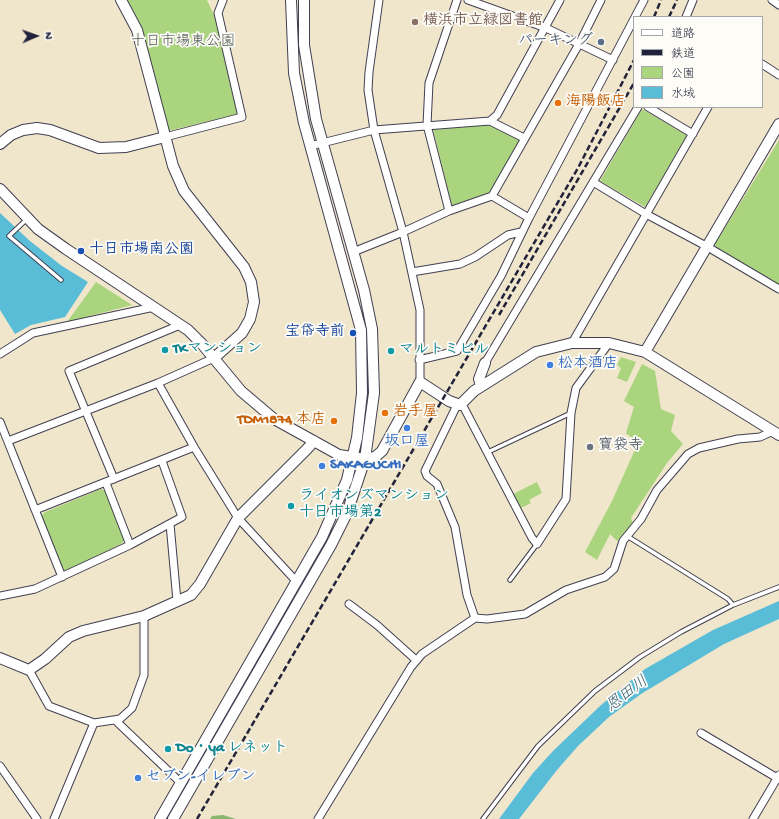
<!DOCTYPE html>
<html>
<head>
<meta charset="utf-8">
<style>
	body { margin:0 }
	#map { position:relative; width:779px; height:819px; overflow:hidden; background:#f0e6cb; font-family:"Gochi Hand","Klee One",sans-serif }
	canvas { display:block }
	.legend { position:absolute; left:633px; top:16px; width:130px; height:92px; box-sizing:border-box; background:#fdfcf7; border:1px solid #a5a5ac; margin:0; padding:5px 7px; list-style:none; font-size:12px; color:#22223b }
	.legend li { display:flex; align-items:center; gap:8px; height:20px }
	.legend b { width:20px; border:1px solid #a5a5ac }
	.north { position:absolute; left:16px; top:16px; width:40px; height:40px; -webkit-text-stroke:3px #fdfcf7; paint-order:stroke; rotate:88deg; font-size:11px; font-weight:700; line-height:16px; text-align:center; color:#22223b }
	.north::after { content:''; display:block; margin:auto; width:14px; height:18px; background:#22223b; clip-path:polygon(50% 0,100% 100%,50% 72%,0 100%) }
</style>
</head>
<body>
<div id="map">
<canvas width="779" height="819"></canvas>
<ul class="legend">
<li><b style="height:5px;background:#fff"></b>道路</li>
<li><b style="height:5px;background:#22223b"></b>鉄道</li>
<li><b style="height:11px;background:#abd47f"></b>公園</li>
<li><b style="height:11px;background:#5abdd8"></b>水域</li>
</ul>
<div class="north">N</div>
</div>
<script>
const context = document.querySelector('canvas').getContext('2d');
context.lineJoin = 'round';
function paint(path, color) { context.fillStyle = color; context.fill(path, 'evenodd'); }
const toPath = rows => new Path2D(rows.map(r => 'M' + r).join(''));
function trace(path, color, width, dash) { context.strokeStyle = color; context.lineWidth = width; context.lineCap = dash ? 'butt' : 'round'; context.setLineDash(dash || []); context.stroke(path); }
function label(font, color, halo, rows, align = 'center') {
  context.font = font + ' "Gochi Hand","Klee One",sans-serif'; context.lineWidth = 3.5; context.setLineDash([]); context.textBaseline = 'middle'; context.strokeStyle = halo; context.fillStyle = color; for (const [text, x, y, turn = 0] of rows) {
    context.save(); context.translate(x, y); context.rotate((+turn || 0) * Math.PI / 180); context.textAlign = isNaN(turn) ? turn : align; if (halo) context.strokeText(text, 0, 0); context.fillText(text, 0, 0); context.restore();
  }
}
const green = toPath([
	[125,0,207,0,214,15,238,114,168,131,144,38,139,23],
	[642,109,687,135,645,207,600,181],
	[492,124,521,138,490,194,452,206,433,129],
	[779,140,779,285,716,248,715,244],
	[96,282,132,305,67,322],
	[621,357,636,362,627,382,617,378,621,368,617,365],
	[642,364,655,371,661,409,675,415,671,431,683,444,667,463,631,518,633,523,617,541,610,534,597,560,585,552,612,501,638,443,626,433,634,407,624,401],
	[537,482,542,493,529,500,531,503,521,508,513,494],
	[101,489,105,491,125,540,121,544,67,571,63,570,41,516,45,512]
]);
const forest = toPath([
	[223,815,236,819,210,819,212,816]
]);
const water = toPath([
	[0,213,30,241,62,266,88,282,65,317,31,325,15,334,0,310],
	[779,601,779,619,724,644,641,694,609,717,578,746,557,770,519,819,499,819,533,773,553,751,601,705,645,669,713,630]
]);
const lane = toPath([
	[27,219,9,236,61,280],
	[488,452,571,413],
	[627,536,728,599,733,605],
	[510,580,537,544],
	[483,819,538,746,595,691,640,657,681,632,733,605,779,587]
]);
const street = toPath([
	[379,0,369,72,368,90,374,130,403,232,420,310,420,382],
	[468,0,546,28,613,60],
	[772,0,779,5],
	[635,17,644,0],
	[686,17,693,0],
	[762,64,779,75],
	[648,107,693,134],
	[490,121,497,115,560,0],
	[165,137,242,117,218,13,223,0],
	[310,146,374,130,490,121,524,138],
	[593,182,646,214,706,246,779,289],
	[492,196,579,44,601,0],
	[449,211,427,125,429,83,457,0],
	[353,252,403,232,449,211,492,196,529,218,634,19],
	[412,272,460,264,475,257,508,235,521,232],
	[572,343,708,107],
	[0,354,33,333,154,307],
	[419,360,457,351,501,276,529,218],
	[485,363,638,107],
	[158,383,194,447,238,518,296,581],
	[462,404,532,538,537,544,566,499,571,413,576,388,609,343],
	[457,405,425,471,427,476,437,484,455,527,467,595,475,618],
	[0,422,62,577],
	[8,441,158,383,214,358],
	[114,479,69,371,180,325],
	[106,483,130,545],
	[35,510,194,447],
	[170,524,177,601],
	[0,596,35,589,130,545,182,517,162,461],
	[349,604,377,625,416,660],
	[29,670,49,706,94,723,120,719,132,708,144,675,144,616],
	[116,721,181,783],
	[701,733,779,779],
	[0,766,37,819],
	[54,819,94,723],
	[318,819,411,667,422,654,475,618,487,619,525,614,566,590,605,577,614,569,623,541,641,519,657,490,688,454,699,448,738,439,760,437,773,431],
	[753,819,779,775]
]);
const secondary = toPath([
	[121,0,137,30,173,166,184,191,244,267,251,282,254,302,250,319,242,333,214,358],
	[0,144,11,135,23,130,37,128,50,130,99,148,126,147,165,137],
	[0,189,38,229,66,249,188,330,202,344,241,391,274,419,339,455,365,459,375,457,382,451,420,382,449,401,460,405,474,391,536,352,572,343,609,343,645,352,779,435],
	[645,352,779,124],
	[481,386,479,379,485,363],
	[0,658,29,670,45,659,69,637,83,631,144,616,191,595,200,584,238,518,307,449,314,441],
	[160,819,322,537,347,480,357,438,362,393,361,330,304,123,294,73,291,0],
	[173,819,331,545,347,513,365,459,374,393,372,329,364,290,316,119,304,45,304,0]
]);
const rail = toPath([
	[654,17,661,0],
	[669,17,677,0],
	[499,315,634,83],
	[197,819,578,168,634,60]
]);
const markers = [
	[415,22,4,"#8d6e63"],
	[601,42,4,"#5c6f8a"],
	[558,103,4,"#e8710a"],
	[81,251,4,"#1a4fb4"],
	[353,333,4,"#1a4fb4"],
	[165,350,4,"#0f9aa8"],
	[391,351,4,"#0f9aa8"],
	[550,365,4,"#3f7fe0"],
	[385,413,4,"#e8710a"],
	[334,421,4,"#e8710a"],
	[407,428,4,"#3f7fe0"],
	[590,447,4,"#6b7280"],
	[322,466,4,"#3f7fe0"],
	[291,506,4,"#0f9aa8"],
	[168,749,4,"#0f9aa8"],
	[138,778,4,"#3f7fe0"]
];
const educationNames = [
	["横浜市立緑図書館",423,22]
];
const serviceNames = [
	["パーキング",593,42]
];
const parkNames = [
	["十日市場東公園",183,43]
];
const foodNames = [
	["海陽飯店",566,103],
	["岩手屋",393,413],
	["TDM1874 本店",326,421,"right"]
];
const transitNames = [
	["十日市場南公園",89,251],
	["宝帒寺前",345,333,"right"]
];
const cultureNames = [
	["TKマンション",173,350],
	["マルトミビル",399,351],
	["ライオンズマンション",299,497],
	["十日市場第2",299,514],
	["Do・ya レネット",176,749]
];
const shopNames = [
	["松本酒店",558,365],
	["坂口屋",407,443,"center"],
	["SAKAGUCHI",330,466],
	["セブン-イレブン",146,778]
];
const worshipNames = [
	["寶袋寺",598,447]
];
const waterNames = [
	["恩田川",628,695,-37]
];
paint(green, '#abd47f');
paint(forest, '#88b66e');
paint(water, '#5abdd8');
trace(lane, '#413f51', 5.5);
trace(street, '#413f51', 9);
trace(secondary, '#413f51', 12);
trace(lane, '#fff', 3.5);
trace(street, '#fff', 7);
trace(secondary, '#fff', 10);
trace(rail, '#22223b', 2.5, [6, 3]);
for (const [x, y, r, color] of markers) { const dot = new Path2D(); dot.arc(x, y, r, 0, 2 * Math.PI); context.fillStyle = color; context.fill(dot); trace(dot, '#fdfcf7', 1.5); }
label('bold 15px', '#785e54', '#fdfcf7', educationNames, 'left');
label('bold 15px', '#4e5e75', '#fdfcf7', serviceNames, 'right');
label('15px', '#4b574f', '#fdfcf7', parkNames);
label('bold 15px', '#c56008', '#fdfcf7', foodNames, 'left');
label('bold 15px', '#164399', '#fdfcf7', transitNames, 'left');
label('bold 15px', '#0d838f', '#fdfcf7', cultureNames, 'left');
label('bold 15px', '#366cbe', '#fdfcf7', shopNames, 'left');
label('bold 15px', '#5b616d', '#fdfcf7', worshipNames, 'left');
label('italic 16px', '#38607a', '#fdfcf7', waterNames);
</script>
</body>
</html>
